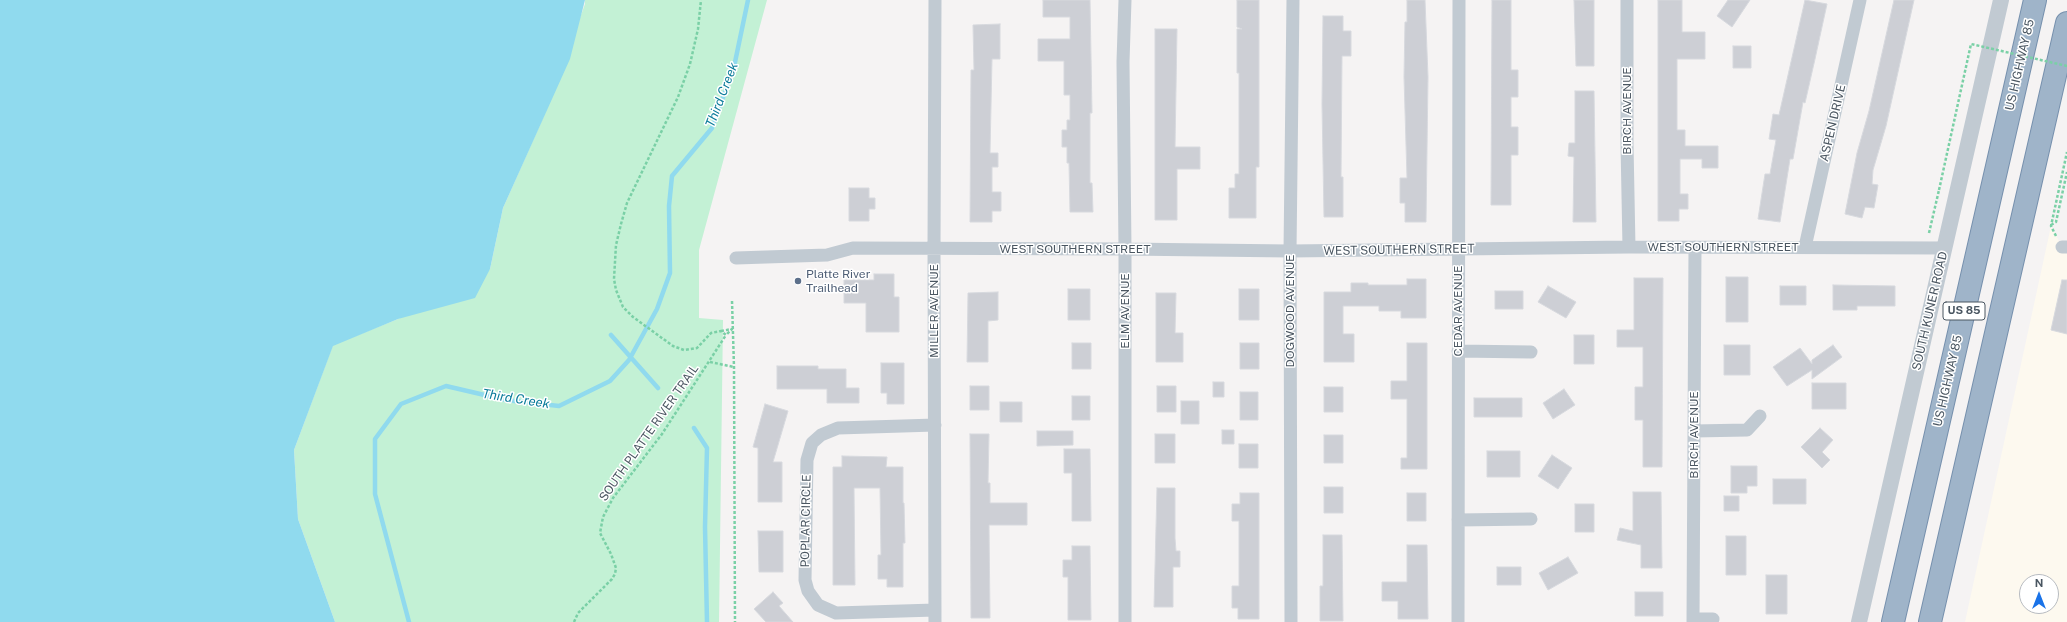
<!DOCTYPE html>
<html>
<head>
<meta charset="utf-8">
<style>
	body { margin:0 }
	#map { position:relative; width:2067px; height:622px; overflow:hidden; background:#f5f3f3; font-family:"Public Sans",sans-serif }
	canvas { display:block }
	.north { position:absolute; left:2019px; top:574px; width:40px; height:40px; box-sizing:border-box; background:#fff; border:1px solid #b7bbc0; border-radius:50%; rotate:0deg; font-size:11px; font-weight:700; line-height:16px; text-align:center; color:#4a5661 }
	.north::after { content:''; display:block; margin:auto; width:14px; height:18px; background:#1a73e8; clip-path:polygon(50% 0,100% 100%,50% 72%,0 100%) }
</style>
</head>
<body>
<div id="map">
<canvas width="2067" height="622"></canvas>
<div class="north">N</div>
</div>
<script>
const context = document.querySelector('canvas').getContext('2d');
context.lineJoin = 'round';
function paint(path, color) { context.fillStyle = color; context.fill(path, 'evenodd'); }
const toPath = rows => new Path2D(rows.map(r => 'M' + r).join(''));
function trace(path, color, width, dash) { context.strokeStyle = color; context.lineWidth = width; context.lineCap = dash ? 'butt' : 'round'; context.setLineDash(dash || []); context.stroke(path); }
function label(font, color, halo, rows, align = 'center') {
  context.font = font + ' "Public Sans",sans-serif'; context.lineWidth = 3; context.setLineDash([]); context.textBaseline = 'middle'; context.strokeStyle = halo; context.fillStyle = color; for (const [text, x, y, turn = 0] of rows) {
    context.save(); context.translate(x, y); context.rotate((+turn || 0) * Math.PI / 180); context.textAlign = isNaN(turn) ? turn : align; if (halo) context.strokeText(text, 0, 0); context.fillText(text, 0, 0); context.restore();
  }
}
const commercial = toPath([
	[2051,226,2062,247,2067,247,2067,622,1965,622],
	[2027,582,2051,582,2051,606,2027,606]
]);
const green = toPath([
	[585,0,767,0,699,250,699,318,723,320,719,622,335,622,298,519,294,450,333,345,398,319,490,269,503,208,543,118,585,4]
]);
const water = toPath([
	[0,0,585,0,570,59,503,208,490,269,475,298,398,319,333,346,294,450,298,519,335,622,0,622]
]);
const stream = toPath([
	[611,335,658,388],
	[694,428,707,448,705,527,707,622],
	[409,622,375,494,375,439,401,404,446,386,506,400,559,406,610,381,629,360,657,309,670,273,669,206,672,176,712,128,734,67,748,0]
]);
const building = toPath([
	[1043,0,1090,0,1092,113,1090,113,1090,183,1092,183,1093,212,1070,212,1069,163,1067,163,1067,147,1062,147,1062,130,1067,130,1067,120,1070,120,1070,95,1064,95,1064,61,1038,61,1038,39,1070,39,1070,17,1043,17,1043,0],
	[1237,0,1259,0,1259,167,1256,167,1256,218,1229,218,1229,188,1235,188,1235,174,1239,174,1239,73,1237,73,1237,29,1242,29,1237,27,1237,0],
	[1407,0,1425,0,1428,77,1426,222,1405,222,1405,203,1400,203,1400,178,1407,178,1404,77,1405,22,1407,22,1407,0],
	[1492,0,1511,0,1511,70,1518,70,1518,97,1511,97,1511,127,1518,127,1518,155,1511,155,1511,205,1491,205,1492,0],
	[1574,0,1594,0,1594,66,1576,66,1574,0],
	[1658,0,1682,0,1682,32,1705,32,1705,59,1677,59,1677,130,1685,130,1685,146,1718,146,1718,168,1702,168,1702,159,1680,159,1680,194,1688,194,1688,209,1679,209,1679,221,1658,221,1658,0],
	[1728,0,1750,0,1732,27,1717,16,1728,0],
	[1805,0,1827,4,1815,59,1805,103,1803,102,1793,159,1790,159,1780,222,1758,219,1765,174,1770,174,1776,140,1769,139,1773,114,1779,115,1805,0],
	[1894,0,1914,0,1886,126,1873,170,1872,184,1878,185,1874,208,1865,207,1862,218,1845,214,1857,153,1869,111,1894,0],
	[1323,16,1343,16,1343,31,1351,31,1351,56,1342,56,1341,177,1343,177,1343,217,1324,217,1322,104,1323,16],
	[1000,24,1000,59,992,59,990,153,998,153,998,167,992,167,992,192,1001,192,1001,211,992,211,992,222,970,222,971,70,974,70,973,25,1000,24],
	[1155,29,1177,29,1175,147,1200,147,1200,169,1177,169,1177,220,1155,220,1155,29],
	[1733,46,1751,46,1751,68,1733,68,1733,46],
	[1575,91,1594,91,1596,222,1573,222,1574,157,1568,156,1569,143,1575,143,1575,91],
	[849,188,869,188,869,198,875,198,875,209,869,209,869,221,849,221,849,188],
	[874,274,894,274,894,297,899,297,899,332,866,332,866,303,844,303,844,280,874,280,874,274],
	[1726,277,1748,277,1748,322,1726,322,1726,277],
	[1634,278,1663,278,1662,467,1643,467,1643,420,1635,420,1635,387,1643,387,1643,347,1617,347,1617,330,1634,330,1634,278],
	[1407,279,1426,279,1426,318,1401,318,1401,311,1379,311,1379,306,1343,306,1343,334,1354,334,1354,362,1324,362,1324,292,1351,292,1351,283,1368,283,1368,285,1407,285,1407,279],
	[2062,280,2067,280,2067,334,2051,330,2062,280],
	[1833,285,1895,286,1895,306,1857,306,1857,310,1833,310,1833,285],
	[1548,286,1576,302,1566,318,1538,302,1548,286],
	[1780,286,1806,286,1806,305,1780,305,1780,286],
	[1068,289,1090,289,1090,320,1068,320,1068,289],
	[1239,289,1259,289,1259,320,1239,320,1239,289],
	[1495,291,1523,291,1523,309,1495,309,1495,291],
	[998,292,998,320,988,321,988,362,967,362,968,293,998,292],
	[1156,293,1176,293,1175,333,1183,333,1183,362,1156,362,1156,293],
	[1574,335,1594,335,1594,364,1574,364,1574,335],
	[1072,343,1091,343,1091,369,1072,369,1072,343],
	[1240,343,1259,343,1259,369,1240,369,1240,343],
	[1407,343,1427,343,1427,469,1401,469,1401,458,1407,458,1407,399,1391,399,1391,381,1407,381,1407,343],
	[1724,345,1750,345,1750,375,1724,375,1724,345],
	[1833,345,1842,357,1812,379,1812,370,1787,386,1773,367,1800,348,1812,364,1812,360,1833,345],
	[881,363,904,363,904,404,887,404,887,393,881,393,881,363],
	[777,366,818,366,818,369,846,369,846,388,859,388,859,403,827,403,827,389,777,389,777,366],
	[1213,382,1224,382,1224,397,1213,397,1213,382],
	[1812,383,1846,383,1846,409,1812,409,1812,383],
	[970,386,989,386,989,410,970,410,970,386],
	[1157,386,1176,386,1176,412,1157,412,1157,386],
	[1324,387,1343,387,1343,412,1324,412,1324,387],
	[1564,389,1575,405,1553,419,1543,403,1564,389],
	[1240,392,1258,392,1258,420,1240,420,1240,392],
	[1072,396,1090,396,1090,420,1072,420,1072,396],
	[1474,398,1522,398,1522,417,1474,417,1474,398],
	[1181,401,1199,401,1199,424,1181,424,1181,401],
	[1000,402,1022,402,1022,422,1000,422,1000,402],
	[765,404,788,411,773,462,782,462,782,502,758,502,758,448,753,447,765,404],
	[1820,428,1833,440,1822,452,1830,460,1822,468,1801,447,1820,428],
	[1222,430,1234,430,1234,444,1222,444,1222,430],
	[1037,431,1073,431,1073,445,1037,446,1037,431],
	[970,434,989,434,988,483,990,483,990,503,1027,503,1027,525,989,525,990,618,971,618,970,434],
	[1155,434,1175,434,1175,463,1155,463,1155,434],
	[1324,435,1343,435,1343,463,1324,463,1324,435],
	[1239,444,1258,444,1258,468,1239,468,1239,444],
	[1064,449,1090,449,1091,521,1072,521,1072,473,1064,473,1064,449],
	[1487,451,1520,451,1520,477,1487,477,1487,451],
	[1552,455,1572,468,1558,489,1538,476,1552,455],
	[842,456,887,457,886,467,903,467,903,503,904,503,905,543,903,543,903,587,887,587,887,579,878,579,878,555,881,555,880,488,854,488,855,585,833,585,833,467,842,467,842,456],
	[1731,466,1757,466,1757,486,1747,486,1747,493,1731,493,1731,466],
	[1773,479,1806,479,1806,504,1773,504,1773,479],
	[1324,487,1343,487,1343,513,1324,513,1324,487],
	[1157,488,1175,488,1175,538,1176,551,1180,551,1180,567,1173,567,1173,607,1154,607,1157,488],
	[1633,492,1661,492,1662,568,1641,568,1641,545,1617,540,1620,528,1633,531,1633,492],
	[1240,493,1259,493,1259,619,1238,619,1238,608,1232,608,1232,586,1239,586,1239,521,1232,521,1232,504,1240,504,1240,493],
	[1407,493,1426,493,1426,521,1407,521,1407,493],
	[1724,496,1739,496,1739,511,1724,511,1724,496],
	[1575,504,1594,504,1594,532,1575,532,1575,504],
	[758,531,783,531,783,572,759,572,758,531],
	[1323,535,1342,535,1343,621,1320,621,1320,586,1323,586,1323,535],
	[1726,536,1746,536,1746,575,1726,575,1726,536],
	[1407,545,1427,545,1428,619,1398,619,1398,601,1382,601,1382,582,1407,582,1407,545],
	[1072,546,1090,546,1091,620,1068,620,1068,577,1063,577,1063,560,1072,560,1072,546],
	[1568,557,1578,573,1548,590,1539,573,1568,557],
	[1497,567,1521,567,1521,585,1497,585,1497,567],
	[1766,575,1787,575,1787,614,1766,614,1766,575],
	[773,592,783,603,779,606,793,622,766,622,754,609,773,592],
	[1635,592,1663,592,1663,616,1635,616,1635,592]
]);
const path = toPath([
	[2051,225,2056,222,2067,172],
	[1929,233,1939,190],
	[2056,236,2051,226,2067,152],
	[732,301,734,367,735,622],
	[721,331,732,329,726,335],
	[710,362,734,367],
	[574,622,578,613,612,579,615,574,616,568,611,554,600,533,603,517,613,498,662,434,726,335,721,331,711,333,697,348,684,350,673,346,633,317,623,307,616,290,614,279,616,245,621,224,627,203,678,97,690,64,698,29,701,0]
]);
const minor = toPath([
	[935,0,934,249,935,622],
	[1627,0,1627,144,1629,247],
	[1805,247,1860,0],
	[2062,247,2067,247],
	[736,258,827,255,853,248,1125,249,1290,251,1629,247,1944,248],
	[1458,351,1531,352],
	[935,425,838,428,821,435,812,443,807,460,805,580,808,591,818,605,836,613,935,610],
	[1694,431,1747,430,1760,416],
	[1458,520,1531,519],
	[1693,619,1713,619],
	[1125,622,1125,249,1123,62,1125,0],
	[1291,622,1290,251,1293,0],
	[1458,622,1459,0],
	[1693,622,1695,247]
]);
const tertiary = toPath([
	[1859,622,2001,0]
]);
const trunk = toPath([
	[1893,622,2035,0],
	[1930,622,2067,23]
]);
const pathBridge = toPath([
	[1939,190,1971,44,2067,66]
]);
const markers = [
	[798,281,4,"#5c6f8a"]
];
const shields = [
	[1964,311,42]
];
const shieldNames = [
	["US 85",1964,311]
];
const streetNames = [
	["US HIGHWAY 85",2020,65,-77],
	["BIRCH AVENUE",1627,111,-90],
	["ASPEN DRIVE",1833,123,-77],
	["WEST SOUTHERN STREET",1723,247],
	["WEST SOUTHERN STREET",1075,249],
	["WEST SOUTHERN STREET",1399,250,-1],
	["MILLER AVENUE",934,311,-90],
	["ELM AVENUE",1125,311,-90],
	["DOGWOOD AVENUE",1290,311,-90],
	["CEDAR AVENUE",1458,311,-90],
	["SOUTH KUNER ROAD",1930,311,-77],
	["US HIGHWAY 85",1948,381,-77],
	["SOUTH PLATTE RIVER TRAIL",649,433,-55],
	["BIRCH AVENUE",1694,435,-90],
	["POPLAR CIRCLE",806,521,-89]
];
const serviceNames = [
	["Platte River",806,274],
	["Trailhead",806,288]
];
const waterNames = [
	["Third Creek",722,95,-69],
	["Third Creek",516,399,9]
];
paint(commercial, '#fdf9ef');
paint(green, '#c3f1d5');
paint(water, '#90daee');
trace(stream, '#90daee', 4.5);
paint(building, '#cdcfd5');
trace(building, '#d7d9de', 1);
trace(trunk, '#7690ad', 24);
trace(path, '#7ad0a6', 2.5, [3, 2]);
trace(minor, '#c1cad2', 13);
trace(tertiary, '#c1cad2', 16);
trace(trunk, '#9fb4c9', 22);
trace(pathBridge, '#7ad0a6', 2.5, [3, 2]);
for (const [x, y, r, color] of markers) { const dot = new Path2D(); dot.arc(x, y, r, 0, 2 * Math.PI); context.fillStyle = color; context.fill(dot); trace(dot, '#fff', 1.5); }
for (const [x, y, w] of shields) { const box = new Path2D(); box.roundRect(x - w / 2, y - 9, w, 18, 3); context.fillStyle = '#fff'; context.fill(box); trace(box, '#4a5661', 1); }
label('bold 11px', '#4a5661', null, shieldNames);
label('12px', '#4a5661', '#fff', streetNames);
label('12px', '#4e5e75', '#fff', serviceNames, 'left');
label('italic 13px', '#0c7c9b', '#fff', waterNames);
</script>
</body>
</html>
